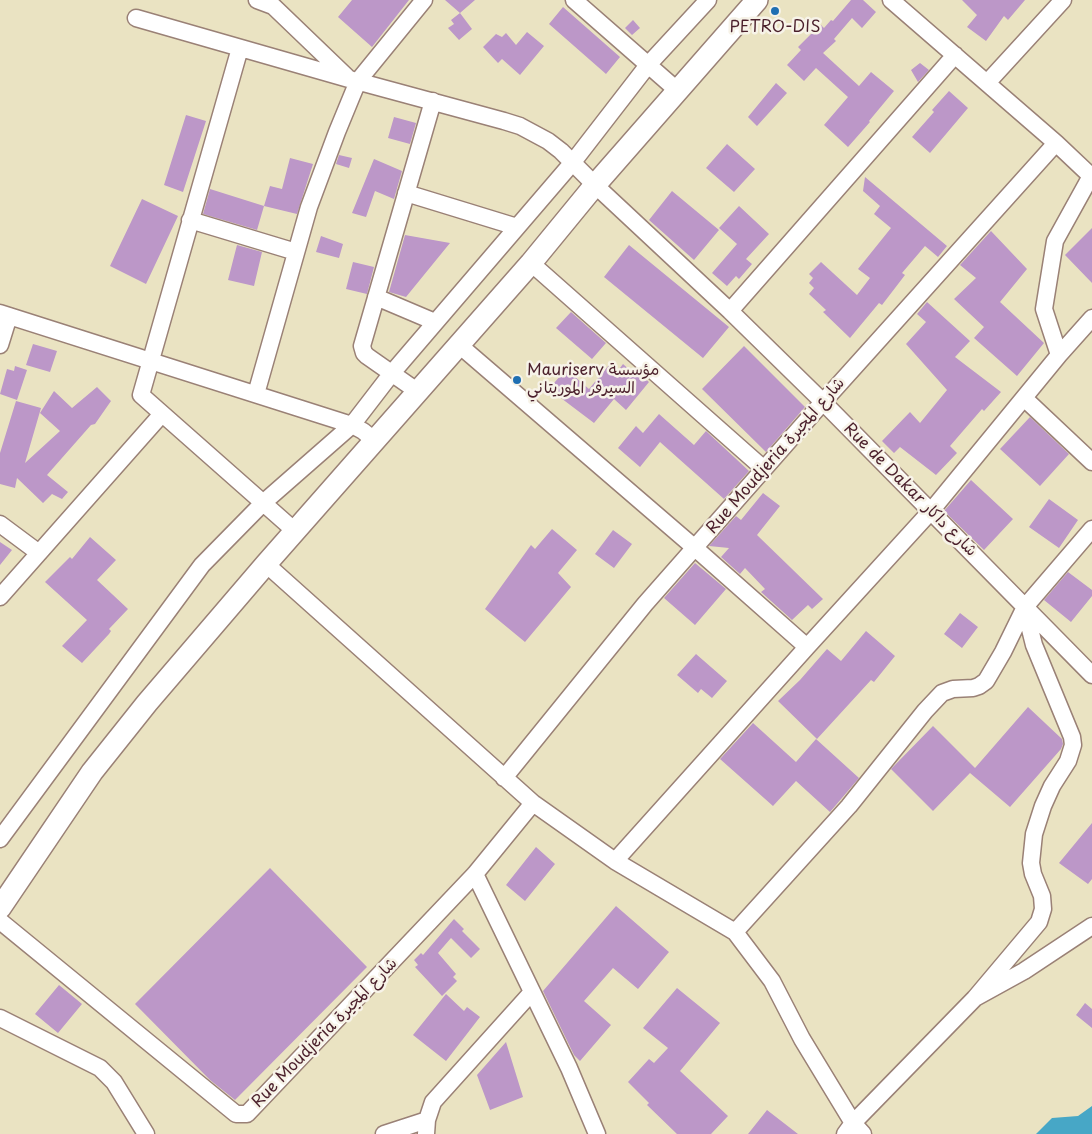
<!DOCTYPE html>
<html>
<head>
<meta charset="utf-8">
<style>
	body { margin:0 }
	canvas { display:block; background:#eae3c2 }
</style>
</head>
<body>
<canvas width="1092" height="1134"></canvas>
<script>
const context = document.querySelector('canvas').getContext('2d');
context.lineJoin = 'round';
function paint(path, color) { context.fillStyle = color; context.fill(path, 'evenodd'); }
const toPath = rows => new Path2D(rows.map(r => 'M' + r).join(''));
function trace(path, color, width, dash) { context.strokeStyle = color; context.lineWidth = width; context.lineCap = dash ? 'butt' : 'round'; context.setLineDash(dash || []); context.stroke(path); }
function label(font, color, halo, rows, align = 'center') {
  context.font = font + ' "Playpen Sans","Playpen Sans Arabic",sans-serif'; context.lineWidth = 5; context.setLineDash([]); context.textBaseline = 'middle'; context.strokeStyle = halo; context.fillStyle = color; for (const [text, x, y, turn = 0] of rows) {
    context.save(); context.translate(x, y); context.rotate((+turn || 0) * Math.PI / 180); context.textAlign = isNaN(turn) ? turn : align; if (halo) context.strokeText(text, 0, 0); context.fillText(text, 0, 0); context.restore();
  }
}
const water = toPath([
	[1092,1106,1092,1134,1036,1134,1052,1118,1078,1116]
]);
const building = toPath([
	[352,0,409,0,372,47,338,17],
	[445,0,475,0,460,13],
	[851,0,863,0,876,12,862,28,852,18,834,39,836,41,823,53,859,86,871,72,894,91,869,121,870,122,848,147,824,125,848,97,816,68,804,81,787,65,801,50,798,47,811,34,821,25,824,28,831,20,833,21],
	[962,0,1025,0,1008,20,1004,16,986,41,967,27,977,15],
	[563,7,620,57,606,74,549,24],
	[460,13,472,29,459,40,448,28,454,24,451,20],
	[633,20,640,28,632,35,625,28],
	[527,32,544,46,520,75,502,59,498,63,483,47,496,34,502,37,506,33,516,45],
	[920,63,929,70,918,82,911,70],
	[776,83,787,93,757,126,748,117],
	[949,91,968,108,930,153,912,137,934,112,932,110],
	[186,115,206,121,183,192,164,185],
	[394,117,416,123,410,144,388,138],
	[727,144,755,169,734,192,706,168],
	[339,155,352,158,349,168,336,164],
	[290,158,313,164,297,214,264,206,270,186,282,189],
	[374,159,402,171,394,199,375,191,366,217,352,213],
	[865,177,947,246,938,257,925,246,902,273,905,275,882,305,879,303,850,338,823,312,826,310,809,294,814,288,809,283,813,278,809,274,821,262,857,295,870,278,858,269,891,228,874,214,880,206,863,191],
	[210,189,264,206,257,230,203,214],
	[672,191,719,230,694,260,649,220],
	[142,199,178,216,146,284,110,266],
	[739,206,769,234,746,259,752,264,739,279,736,276,727,286,712,273,737,244,719,228],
	[1092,228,1092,283,1065,255],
	[991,231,1027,269,1000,302,1044,343,1017,376,974,338,984,327,954,299,976,278,960,265],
	[405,235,450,243,406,297,389,292],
	[321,236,343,244,339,258,316,252],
	[237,245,262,252,254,286,228,280],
	[629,245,729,327,703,358,604,277],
	[353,262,374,267,367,294,346,289],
	[927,302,970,341,955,357,1001,392,984,411,982,409,950,446,957,453,936,475,900,447,894,453,882,441,910,412,920,423,947,390,906,344,926,322,917,314],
	[571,312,606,343,592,359,556,328],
	[33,344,57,351,50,372,26,365],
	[744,346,805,407,766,452,702,389],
	[623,364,633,373,635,370,649,382,626,410,614,399,594,423,549,389,566,369,589,389,609,365,617,372],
	[15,366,27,370,17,400,0,394,7,369,14,371],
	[97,387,111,401,95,424,91,425,47,475,68,492,62,499,52,494,43,503,17,478,15,488,0,484,0,453,16,401,41,408,25,463,60,431,40,413,54,391,72,408],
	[659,414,694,445,706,431,749,471,724,499,660,442,640,467,618,448,636,426,643,433],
	[1030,417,1069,454,1040,486,1000,449],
	[971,480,1013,519,984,550,944,511],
	[763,493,780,506,757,535,823,599,812,609,808,605,792,620,761,592,765,589,745,568,740,574,721,557,729,548,709,546,736,516,741,520],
	[1049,499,1078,520,1059,548,1029,527],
	[552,529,577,550,558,573,571,587,525,642,485,609,531,545,535,549],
	[613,530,632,544,614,568,595,554],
	[90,537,116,560,97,580,128,609,109,629,111,631,109,634,82,663,62,646,87,620,45,582,70,557,72,559],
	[0,542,12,550,0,565],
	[695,563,726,589,695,625,664,598],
	[1068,572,1092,590,1092,596,1071,622,1044,600],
	[960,613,978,627,962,648,944,634],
	[866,631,895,656,874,682,871,680,817,739,778,701,800,680,827,649,841,661],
	[696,654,727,681,712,698,701,689,698,693,677,675],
	[1028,707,1062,739,1063,744,1061,749,1010,807,970,773,933,811,891,769,933,726,975,768],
	[753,723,796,762,816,739,859,778,830,812,796,781,773,806,720,759],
	[1092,823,1092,879,1088,884,1059,863],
	[536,847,555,864,525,901,506,885],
	[270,868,367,967,235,1100,210,1080,135,1004],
	[616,906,669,952,638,989,613,968,584,1001,611,1025,580,1061,574,1055,543,991],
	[454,919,464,929,462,931,480,949,471,958,451,938,438,953,456,974,453,977,457,981,442,996,415,967,418,965,414,960,421,953,423,955],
	[59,985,82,1004,58,1033,35,1014],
	[677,988,720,1023,680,1071,728,1116,711,1134,677,1134,647,1105,649,1103,628,1082,649,1059,654,1063,668,1048,643,1028],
	[446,994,464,1011,467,1007,480,1017,446,1061,413,1035],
	[1085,1003,1092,1009,1092,1028,1076,1015],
	[506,1042,523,1097,490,1110,477,1075],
	[767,1110,798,1134,748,1134]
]);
const minor = toPath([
	[257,0,273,6,347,77],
	[574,0,678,91],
	[891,0,1056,143,1092,177],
	[136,18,349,79,504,121,520,126,548,141,561,151,595,185,730,311,823,402,1092,675],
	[240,48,141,395,295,531],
	[987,83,1063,0],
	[406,193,517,227],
	[190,220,296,252],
	[531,263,764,469],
	[376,297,435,322],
	[730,311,955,55],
	[0,313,352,425,363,431,374,440],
	[458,344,695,548,807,647],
	[0,345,9,316],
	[1059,355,1044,309,1055,241,1092,174],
	[417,391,367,356,364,353,362,346,433,101],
	[256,394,309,207,337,132,358,81,424,0],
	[1024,398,1092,462],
	[0,524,39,553],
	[266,564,533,803,615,861,735,932,772,981,802,1039,853,1123,863,1134],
	[0,597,161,415],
	[504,778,645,604,823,402,1056,143],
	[0,839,202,565,263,503,352,425,392,373,573,162,648,65,708,0],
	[615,861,807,647,931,511,1059,355,1092,318],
	[475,874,569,1068,597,1134],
	[0,921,236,1114,247,1114,475,874,533,803],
	[735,932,849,806,925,711,942,693,953,689,973,688,979,686,986,681,1003,652,1025,607,1092,529],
	[975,998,1039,922,1043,909,1042,896,1033,874,1031,863,1034,834,1043,806,1052,786,1068,761,1073,745,1072,737,1034,645,1025,609],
	[0,1018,100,1068,114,1082,146,1134],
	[384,1134,427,1120],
	[426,1134,427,1120,433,1102,532,992],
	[845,1134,853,1123,975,998,1024,971,1092,926]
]);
const major = toPath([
	[0,908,92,772,147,703,266,564,531,263,595,185,757,0]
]);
const markers = [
	[775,11,5,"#1f6fb2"],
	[517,380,5,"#1f6fb2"]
];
const poiNames = [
	["PETRO-DIS",775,28],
	["Mauriserv مؤسسة",527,371,"left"],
	["السيرفر الموريتاني",527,389,"left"]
];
const streetNames = [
	["Rue Moudjeria شارع المجيرة",776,456,-49],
	["Rue de Dakar شارع داكار",910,490,45],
	["Rue Moudjeria شارع المجيرة",325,1033,-46]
];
paint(water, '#47a7c6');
paint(building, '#bc97c8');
trace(minor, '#9a8176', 19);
trace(major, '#9a8176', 24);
trace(minor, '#fff', 16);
trace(major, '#fff', 21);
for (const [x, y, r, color] of markers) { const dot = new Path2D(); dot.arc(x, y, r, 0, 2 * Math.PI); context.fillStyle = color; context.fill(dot); trace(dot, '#f7f3e8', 2); }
label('16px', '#4a1f2b', '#f7f3e8', poiNames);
label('16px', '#4a1f2b', '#f7f3e8', streetNames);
</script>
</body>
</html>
